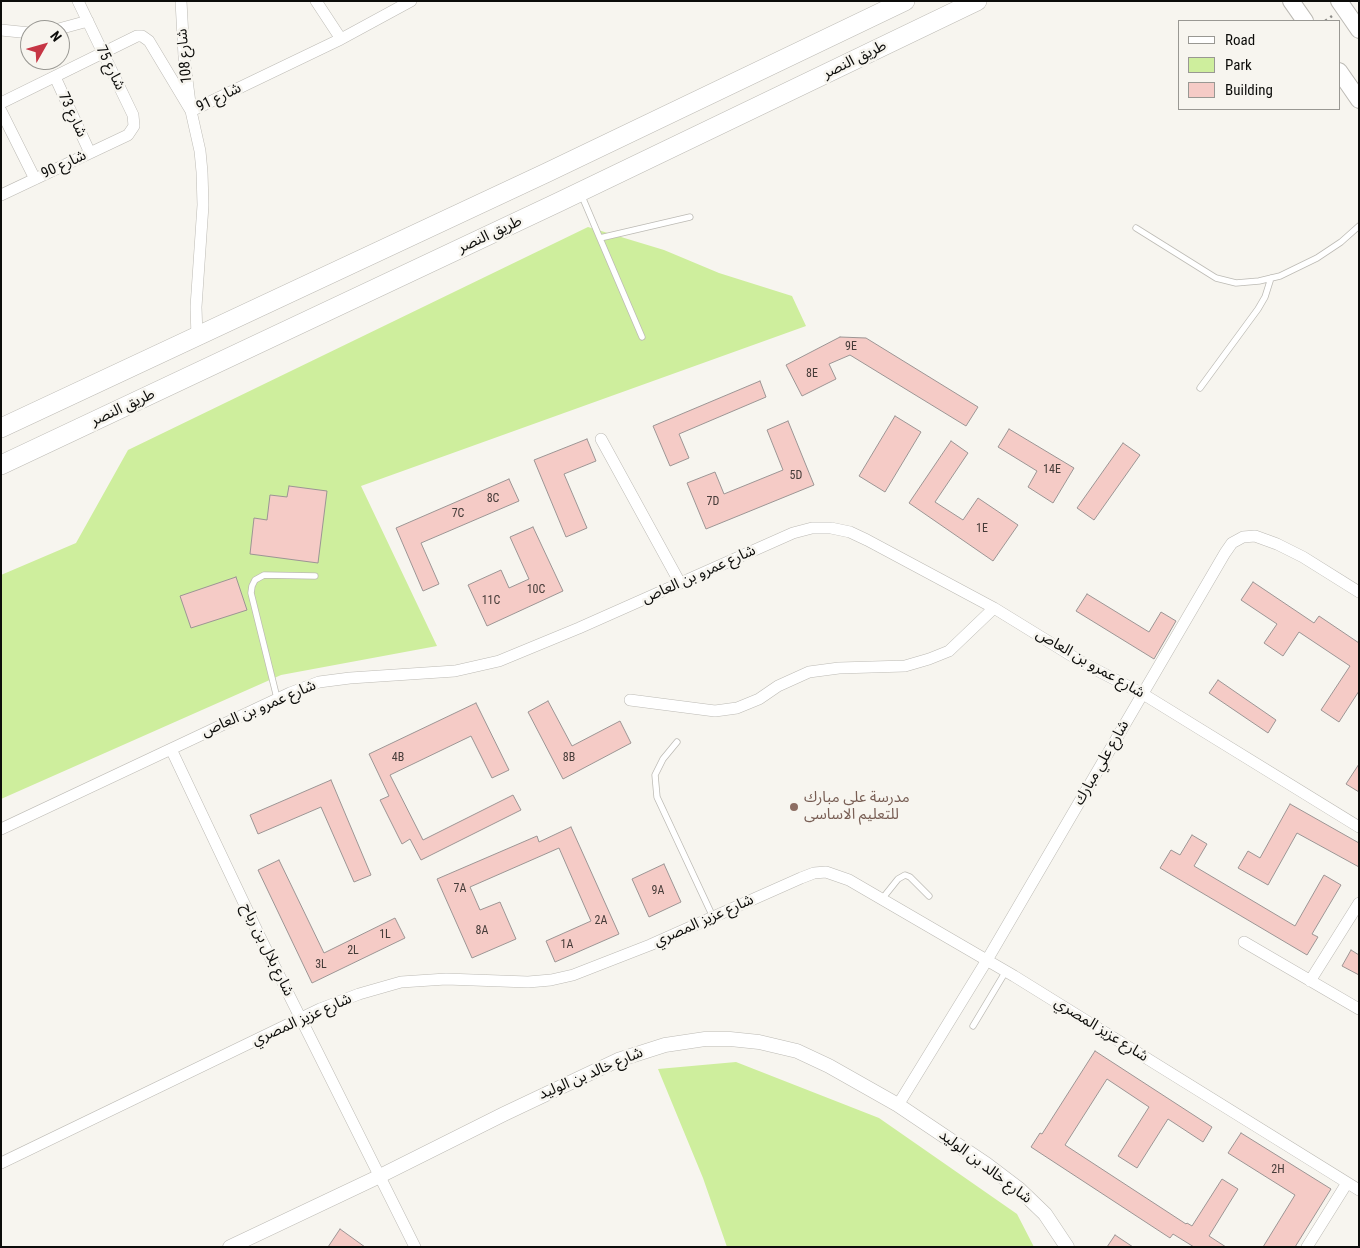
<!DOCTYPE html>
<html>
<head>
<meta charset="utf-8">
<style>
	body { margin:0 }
	#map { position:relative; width:1360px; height:1248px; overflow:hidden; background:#f7f5ef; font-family:"Roboto Condensed",sans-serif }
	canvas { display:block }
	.frame { position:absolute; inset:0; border:2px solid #0c0c0a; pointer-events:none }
	.legend { position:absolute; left:1178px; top:20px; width:162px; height:90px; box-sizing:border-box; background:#f7f5ef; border:1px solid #999893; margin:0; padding:6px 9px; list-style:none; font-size:15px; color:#0c0c0a }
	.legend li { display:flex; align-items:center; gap:10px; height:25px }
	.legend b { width:25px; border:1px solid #999893 }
	.north { position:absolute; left:20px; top:20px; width:50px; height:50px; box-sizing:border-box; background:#f7f5ef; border:1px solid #999893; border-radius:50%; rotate:52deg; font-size:14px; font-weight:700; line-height:20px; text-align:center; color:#0c0c0a }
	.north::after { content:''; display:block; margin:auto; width:18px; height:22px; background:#c63645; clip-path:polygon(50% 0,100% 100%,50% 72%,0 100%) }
</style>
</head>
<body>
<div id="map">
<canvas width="1360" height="1248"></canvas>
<div class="frame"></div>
<ul class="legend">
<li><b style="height:6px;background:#fff"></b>Road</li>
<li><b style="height:14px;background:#ceee9d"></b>Park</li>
<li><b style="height:14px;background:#f5cbc6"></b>Building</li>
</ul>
<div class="north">N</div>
</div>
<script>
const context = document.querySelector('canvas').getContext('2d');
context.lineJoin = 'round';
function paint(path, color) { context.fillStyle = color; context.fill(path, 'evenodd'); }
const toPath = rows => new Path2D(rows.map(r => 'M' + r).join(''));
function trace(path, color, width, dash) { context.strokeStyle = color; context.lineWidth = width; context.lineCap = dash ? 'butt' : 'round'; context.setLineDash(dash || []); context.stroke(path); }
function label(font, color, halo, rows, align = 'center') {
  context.font = font + ' "Roboto Condensed","Noto Sans Arabic",sans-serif'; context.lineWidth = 5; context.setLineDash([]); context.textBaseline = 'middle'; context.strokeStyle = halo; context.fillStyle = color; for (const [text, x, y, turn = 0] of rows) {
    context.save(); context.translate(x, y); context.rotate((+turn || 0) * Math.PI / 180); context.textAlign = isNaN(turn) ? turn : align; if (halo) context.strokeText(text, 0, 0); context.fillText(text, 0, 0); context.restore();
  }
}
const green = toPath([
	[588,227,664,250,719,273,792,296,806,326,361,486,437,646,281,675,1,799,1,575,76,543,128,450],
	[736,1062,879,1118,1017,1214,1034,1247,727,1247,703,1178,658,1069]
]);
const building = toPath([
	[840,337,866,338,978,407,966,426,850,355,829,364,836,379,802,396,786,365,840,337],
	[760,381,766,397,679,434,689,458,670,466,653,426,760,381],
	[895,416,921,432,885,492,859,476,895,416],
	[788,421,814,485,706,529,687,483,715,472,724,494,783,470,767,430,788,421],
	[1009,429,1074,468,1053,503,1028,487,1037,471,998,447,1009,429],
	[587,439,596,461,564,474,587,528,566,537,534,460,587,439],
	[951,441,968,453,935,502,963,520,978,498,1018,525,993,561,909,503,951,441],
	[1123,443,1140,455,1094,520,1077,508,1123,443],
	[509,479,519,501,421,543,439,584,423,591,396,528,509,479],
	[289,486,327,491,318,563,250,554,254,518,267,520,270,495,287,497,289,486],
	[533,527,563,591,487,626,468,585,501,570,509,588,529,579,510,537,533,527],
	[236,577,247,610,191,628,180,596,236,577],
	[1253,582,1314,623,1319,616,1359,643,1359,691,1339,722,1321,710,1350,666,1299,632,1283,656,1264,643,1277,624,1241,600,1253,582],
	[1087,594,1149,632,1161,612,1176,621,1154,659,1076,611,1087,594],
	[1218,680,1276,720,1268,733,1209,693,1218,680],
	[548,701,572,746,620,721,631,743,563,779,528,712,548,701],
	[476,703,509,770,492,778,471,736,390,775,423,840,513,795,521,810,421,860,410,839,402,844,380,800,389,796,369,754,476,703],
	[1359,764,1359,792,1346,784,1359,764],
	[331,780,371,875,354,882,321,807,258,834,250,815,331,780],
	[1290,804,1359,843,1359,867,1297,833,1268,885,1238,868,1248,851,1260,858,1290,804],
	[571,827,619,934,555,962,546,941,591,921,559,848,470,887,480,910,500,902,516,939,472,958,437,879,537,836,539,842,571,827],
	[1192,835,1207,844,1194,866,1295,926,1324,875,1341,885,1312,934,1318,937,1307,955,1160,868,1171,850,1180,855,1192,835],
	[279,860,324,953,395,918,405,938,312,983,258,870,279,860],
	[664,864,681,902,649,917,632,879,664,864],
	[1351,950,1359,955,1359,975,1342,966,1351,950],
	[1095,1051,1212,1127,1203,1142,1168,1119,1137,1168,1118,1156,1149,1107,1107,1079,1065,1145,1186,1224,1187,1223,1192,1226,1222,1179,1238,1189,1209,1236,1226,1247,1194,1247,1173,1234,1170,1238,1031,1147,1040,1133,1042,1134,1095,1051],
	[1241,1133,1331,1189,1295,1247,1263,1247,1295,1195,1228,1153,1241,1133],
	[340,1229,365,1247,328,1247,340,1229],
	[1115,1235,1133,1247,1107,1247,1115,1235]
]);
const path = toPath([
	[1325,21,1332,16]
]);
const service = toPath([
	[581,194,642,337],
	[1136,228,1216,278,1236,283,1259,281,1280,276,1317,258,1341,242,1359,226],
	[600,238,690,217],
	[1200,388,1258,309,1265,297,1271,278],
	[277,698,251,593,252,586,255,580,264,575,315,576],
	[677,742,663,759,655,775,657,797,713,917],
	[882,899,898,879,905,875,910,877,929,896],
	[973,1026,1006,971]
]);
const minor = toPath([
	[181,1,184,56,191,111,200,151,202,172,203,205,196,307,197,337],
	[316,1,341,39],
	[1,30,30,33],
	[55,30,88,21],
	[55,77,90,153],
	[1,103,137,36,142,36,149,41,191,111,341,39,411,1],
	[1,111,35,179],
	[1,195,128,135,134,126,133,115,78,1],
	[601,439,680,583],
	[630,700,715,711,737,708,759,699,778,686,809,672,839,668,905,666,929,659,949,651,994,608],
	[171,749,260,937,415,1247],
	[1,829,290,693,319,682,350,678,455,671,499,661,579,628,793,533,812,528,831,528,850,532,867,540,994,608,1085,664,1143,694,1359,827],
	[1244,942,1359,1009],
	[1310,981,1359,903],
	[898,1105,987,960,1225,553,1232,543,1243,537,1255,536,1277,544,1303,557,1359,592],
	[1,1163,320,1009,359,994,401,982,446,979,528,982,551,980,573,975,650,945,801,878,814,873,826,872,849,880,1014,976,1359,1190],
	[1307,1247,1347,1183]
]);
const tertiary = toPath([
	[230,1247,380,1176,504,1114,618,1060,665,1045,705,1039,730,1039,759,1042,797,1051,829,1066,898,1105,986,1164,1019,1189,1045,1214,1067,1247]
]);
const secondary = toPath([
	[1291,1,1305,21],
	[1339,1,1359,30],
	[1339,71,1359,100]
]);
const trunk = toPath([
	[1,428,546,173,905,1],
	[1,465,559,202,977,1]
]);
const markers = [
	[794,807,5,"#8d6e63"]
];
const numberNames = [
	["9E",851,347],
	["8E",812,374],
	["14E",1052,470],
	["5D",796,476],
	["8C",493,499],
	["7D",713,502],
	["7C",458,514],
	["1E",982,529],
	["10C",536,590],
	["11C",491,601],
	["4B",398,758],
	["8B",569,758],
	["7A",460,889],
	["9A",658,891],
	["2A",601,921],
	["8A",482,931],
	["1L",385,935],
	["1A",567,945],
	["2L",353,951],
	["3L",321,965],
	["2H",1278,1170]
];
const streetNames = [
	["شارع 108",185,56,-95],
	["طريق النصر",855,60,-26],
	["شارع 75",110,68,64],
	["شارع 91",219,98,-26],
	["شارع 73",72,115,65],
	["شارع 90",64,165,-25],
	["طريق النصر",490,235,-25],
	["طريق النصر",123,408,-25],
	["شارع عمرو بن العاص",699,575,-24],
	["شارع عمرو بن العاص",1090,664,30],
	["شارع عمرو بن العاص",259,709,-23],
	["شارع علي مبارك",1102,763,-60],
	["شارع عزيز المصري",704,921,-24],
	["شارع بلال بن رباح",267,950,64],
	["شارع عزيز المصري",302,1020,-24],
	["شارع عزيز المصري",1101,1030,32],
	["شارع خالد بن الوليد",591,1074,-23],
	["شارع خالد بن الوليد",985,1167,37]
];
const educationNames = [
	["مدرسة على مبارك",804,798],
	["للتعليم الاساسى",804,815]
];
paint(green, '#ceee9d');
paint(building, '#f5cbc6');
trace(building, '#9c9594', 1);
trace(service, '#bcbab4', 7);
trace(minor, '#bcbab4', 12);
trace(tertiary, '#bcbab4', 15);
trace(secondary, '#bcbab4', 18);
trace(trunk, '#bcbab4', 20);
trace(path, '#8c8b87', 2.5, [2.5, 4]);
trace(service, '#fff', 5.5);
trace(minor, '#fff', 11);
trace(tertiary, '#fff', 14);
trace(secondary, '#fff', 16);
trace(trunk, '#fff', 19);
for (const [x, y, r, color] of markers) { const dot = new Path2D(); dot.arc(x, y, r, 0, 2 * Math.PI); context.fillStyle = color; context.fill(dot); trace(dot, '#f7f5ef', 2); }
label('12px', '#463c39', null, numberNames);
label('15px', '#0c0c0a', '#f7f5ef', streetNames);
label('15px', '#785e54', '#f7f5ef', educationNames, 'left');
</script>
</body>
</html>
